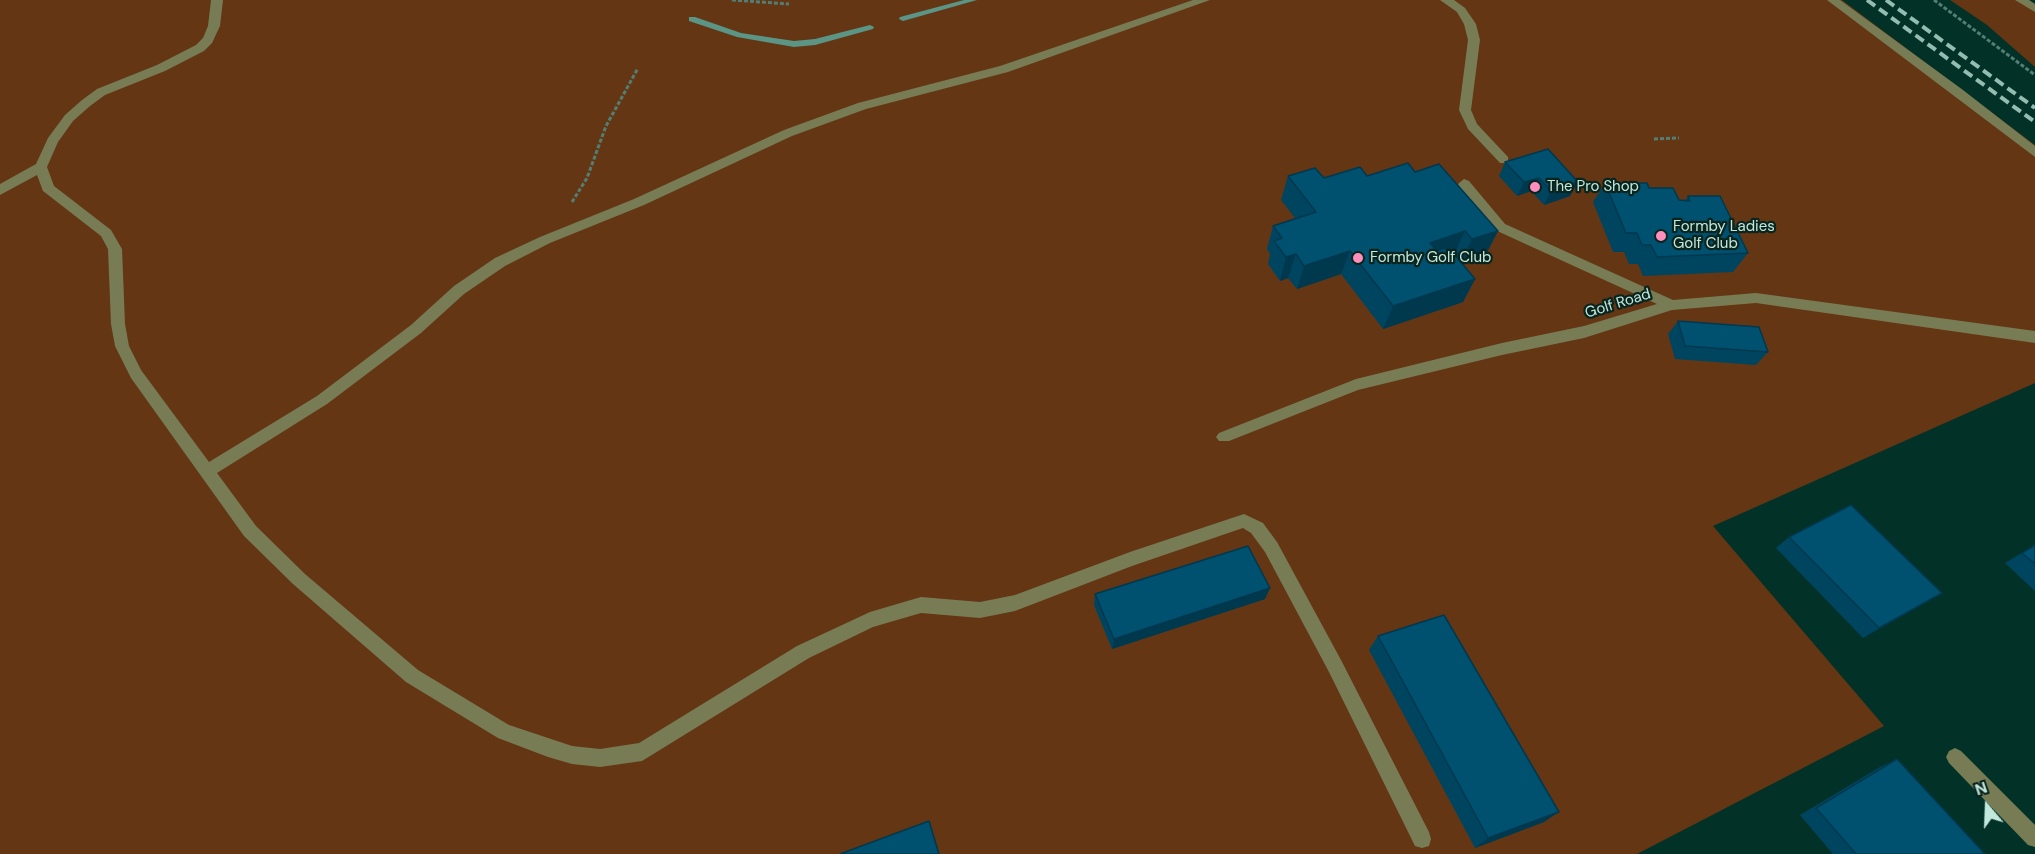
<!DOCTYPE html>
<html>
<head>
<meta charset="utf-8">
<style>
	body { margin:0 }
	#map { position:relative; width:2035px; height:854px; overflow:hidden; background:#023127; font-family:"DM Sans",sans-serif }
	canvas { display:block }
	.north { position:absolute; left:1957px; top:776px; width:60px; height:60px; -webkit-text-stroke:4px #0a241e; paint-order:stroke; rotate:341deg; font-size:16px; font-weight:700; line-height:24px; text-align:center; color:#c2e8dc }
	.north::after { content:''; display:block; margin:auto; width:21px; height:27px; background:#c2e8dc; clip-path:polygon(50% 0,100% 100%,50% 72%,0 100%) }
</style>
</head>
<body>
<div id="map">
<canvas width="2035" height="854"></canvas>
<div class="north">N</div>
</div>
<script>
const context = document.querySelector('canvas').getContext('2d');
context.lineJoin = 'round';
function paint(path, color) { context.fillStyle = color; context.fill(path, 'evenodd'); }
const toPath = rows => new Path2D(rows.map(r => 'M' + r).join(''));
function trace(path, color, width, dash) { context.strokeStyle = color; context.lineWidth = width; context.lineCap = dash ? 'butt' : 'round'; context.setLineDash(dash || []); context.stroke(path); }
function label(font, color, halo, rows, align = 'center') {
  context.font = font + ' "DM Sans",sans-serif'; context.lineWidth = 4.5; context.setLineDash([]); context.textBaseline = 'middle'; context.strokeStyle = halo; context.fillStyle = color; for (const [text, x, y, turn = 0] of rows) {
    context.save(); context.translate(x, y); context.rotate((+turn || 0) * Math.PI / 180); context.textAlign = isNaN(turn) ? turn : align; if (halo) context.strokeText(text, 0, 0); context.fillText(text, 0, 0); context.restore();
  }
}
const green = toPath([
	[0,0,1842,0,2035,145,2035,383,1713,526,1884,726,1637,854,0,854],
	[1950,0,2021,0,2035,9,2035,67,1987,25]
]);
const stream = toPath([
	[964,0,977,0,903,21,899,19,900,17,964,0],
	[689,17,695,17,741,33,794,41,815,39,870,25,874,27,873,29,815,45,794,47,737,37,689,21,689,17]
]);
const path = toPath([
	[732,0,789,4],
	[1934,0,2035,75],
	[1654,139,1679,138],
	[572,202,587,178,606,126,638,68]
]);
const minor = toPath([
	[211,0,223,0,220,26,212,43,204,51,165,71,105,95,90,106,73,121,58,142,47,167,54,186,111,230,122,249,125,324,129,346,141,370,209,462,317,396,411,325,454,286,495,258,540,237,634,199,784,130,858,103,1000,66,1193,0,1210,0,1008,72,866,109,792,136,644,205,550,243,505,266,464,294,421,333,327,404,217,473,256,526,305,574,418,670,509,725,572,746,600,749,639,743,797,646,870,612,921,597,980,602,1015,595,1130,552,1244,514,1263,523,1277,542,1341,660,1429,832,1431,839,1429,846,1422,848,1415,846,1329,672,1265,552,1251,533,1243,528,1132,566,1015,611,980,618,921,613,873,627,809,658,642,761,600,767,572,764,548,757,498,738,406,682,293,584,244,536,131,378,115,346,111,324,108,249,101,236,43,191,37,175,0,195,0,184,36,164,48,138,65,115,82,100,97,89,157,65,196,45,203,38,208,26,211,0],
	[1440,0,1454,0,1465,8,1476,24,1480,40,1471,110,1477,124,1508,157,1508,163,1500,163,1468,129,1459,110,1468,40,1464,24,1457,12,1440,0],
	[1827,0,1840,0,1963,90,2035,146,2035,157,1827,0],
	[2015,0,2029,0,2035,4,2035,12,2015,0],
	[1464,179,1469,181,1505,224,1673,300,1756,293,2035,331,2035,343,1756,303,1672,310,1584,338,1502,355,1358,390,1229,441,1219,441,1216,437,1219,433,1356,379,1502,343,1584,326,1657,304,1495,230,1459,187,1458,184,1464,179],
	[1955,748,1961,751,2035,825,2035,847,2028,845,1949,763,1946,757,1949,751,1955,748]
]);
const rail = toPath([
	[1867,0,2035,122],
	[1886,0,2035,108]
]);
const wall = toPath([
	[1505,162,1578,182,1570,196,1544,205,1531,191,1517,196,1499,176],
	[1415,172,1498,231,1486,254,1461,263,1475,279,1463,302,1383,329,1341,274,1297,289,1288,278,1280,281,1268,264,1270,254,1267,249,1273,226,1295,218,1281,200,1288,176,1324,178],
	[1605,183,1649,188,1679,200,1685,201,1688,196,1748,253,1733,272,1643,276,1638,264,1629,264,1624,252,1613,252,1593,202],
	[1678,321,1768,352,1756,365,1675,359,1668,334],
	[1789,537,1942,593,1925,603,1863,638,1776,548],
	[2035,545,2035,591,2005,563],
	[1270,588,1265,599,1112,649,1094,605,1095,594],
	[1378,636,1544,822,1475,848,1369,650],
	[1897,759,1985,854,1833,854,1800,815,1880,767]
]);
const shadedWall = toPath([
	[1539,178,1531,191,1517,196,1524,182],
	[1578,182,1570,196,1544,205,1551,191],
	[1465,231,1454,255,1420,266,1430,243],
	[1498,231,1486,254,1461,263,1472,239],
	[1350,251,1341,274,1297,289,1304,266],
	[1296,254,1288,278,1280,281,1286,257],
	[1475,279,1463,302,1383,329,1393,306],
	[1270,588,1265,599,1112,649,1114,639],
	[1942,593,1925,603,1863,638,1879,628],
	[1559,812,1544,822,1475,848,1488,838]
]);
const building = toPath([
	[1548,149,1578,182,1551,191,1539,178,1524,182,1505,162,1548,149],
	[1408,163,1415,172,1439,164,1498,231,1472,239,1465,231,1430,243,1437,251,1445,248,1451,256,1455,255,1475,279,1393,306,1350,251,1304,266,1296,254,1286,257,1274,241,1282,238,1273,226,1316,212,1288,176,1315,168,1324,178,1360,167,1367,176,1408,163],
	[1605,183,1647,183,1649,188,1673,188,1679,200,1690,201,1688,196,1720,196,1748,253,1657,257,1651,245,1642,245,1637,233,1626,233,1605,183],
	[1678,321,1759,327,1768,352,1685,346,1678,321],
	[1851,505,1942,593,1879,628,1789,537,1851,505],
	[2035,545,2035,564,2022,553,2035,545],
	[1248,546,1270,588,1114,639,1095,594,1248,546],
	[1444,615,1559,812,1488,838,1378,636,1444,615],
	[1897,759,1985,854,1856,854,1816,808,1897,759],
	[929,821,939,854,840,854,929,821]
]);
const markers = [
	[1535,187,6,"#fe8ebd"],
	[1661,236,6,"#fe8ebd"],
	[1358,258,6,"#fe8ebd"]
];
const poiNames = [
	["The Pro Shop",1547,187],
	["Formby Ladies",1673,227],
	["Golf Club",1673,244],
	["Formby Golf Club",1370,258]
];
const streetNames = [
	["Golf Road",1618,304,-17]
];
paint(green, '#643613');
paint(stream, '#5a9586');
trace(path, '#537e73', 3, [4, 2]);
paint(minor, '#777c55');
trace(rail, '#94bdb1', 4, [10, 5]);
paint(wall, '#004560');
paint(shadedWall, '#00384e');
paint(building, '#005070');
trace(building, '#00384e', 1.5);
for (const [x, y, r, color] of markers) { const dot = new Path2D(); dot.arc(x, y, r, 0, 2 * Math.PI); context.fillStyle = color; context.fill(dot); trace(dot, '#0a241e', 2); }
label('15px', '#c2e8dc', '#0a241e', poiNames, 'left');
label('15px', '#c2e8dc', '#0a241e', streetNames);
</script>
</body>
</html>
